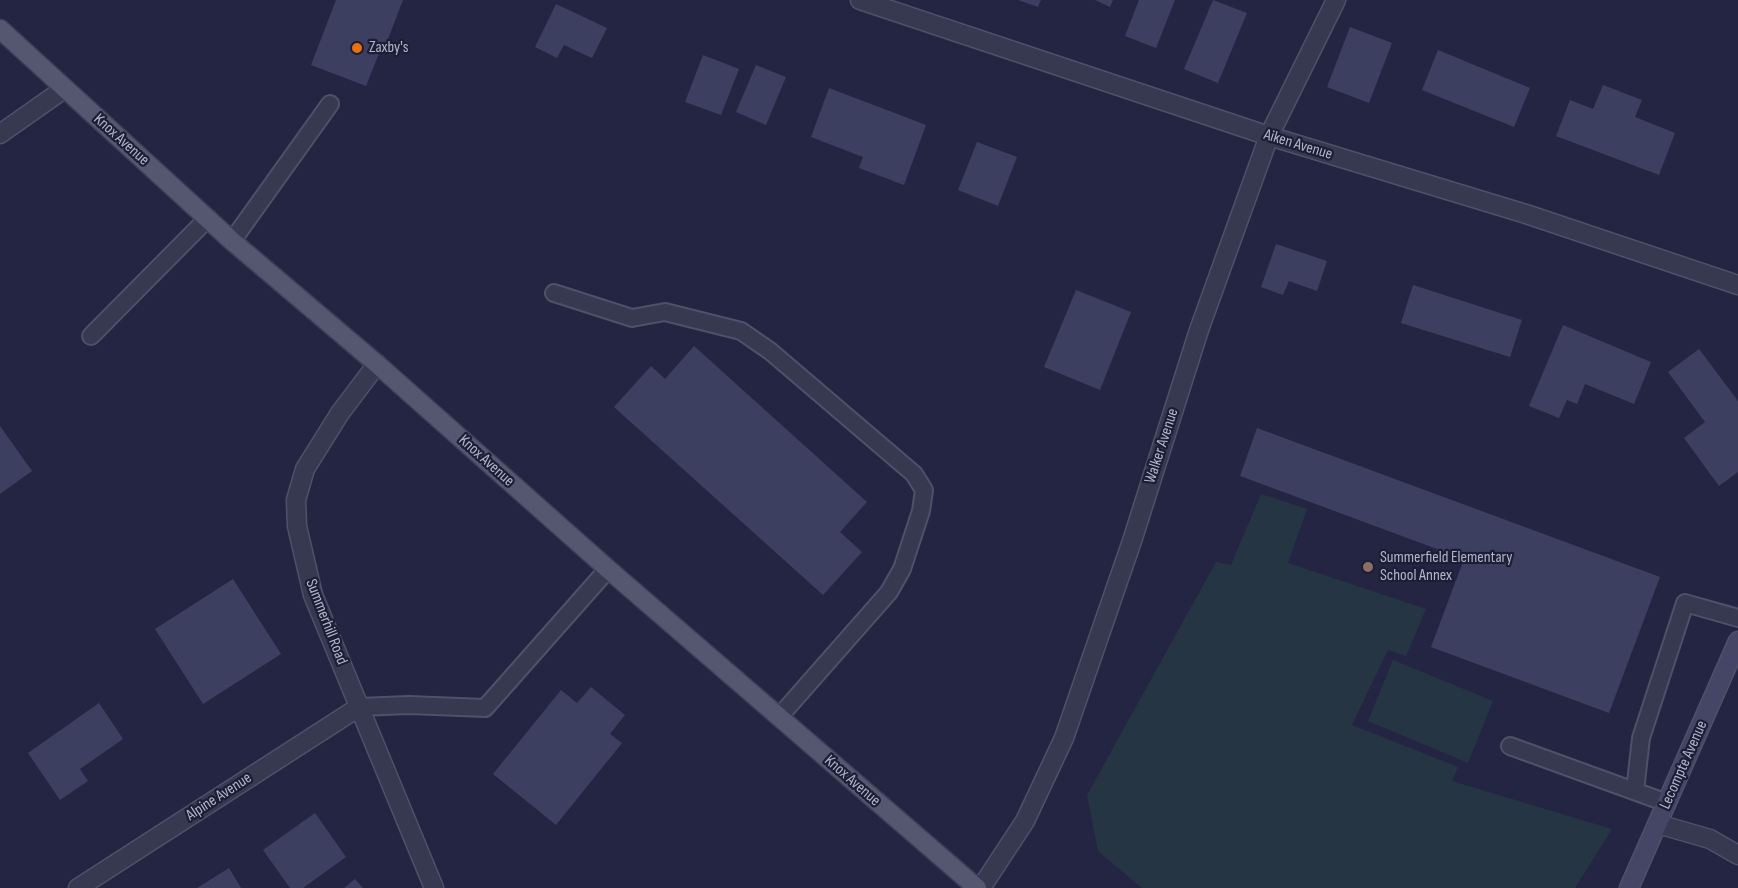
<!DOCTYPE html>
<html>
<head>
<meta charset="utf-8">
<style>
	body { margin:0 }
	canvas { display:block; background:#232542 }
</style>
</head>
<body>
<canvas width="1738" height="888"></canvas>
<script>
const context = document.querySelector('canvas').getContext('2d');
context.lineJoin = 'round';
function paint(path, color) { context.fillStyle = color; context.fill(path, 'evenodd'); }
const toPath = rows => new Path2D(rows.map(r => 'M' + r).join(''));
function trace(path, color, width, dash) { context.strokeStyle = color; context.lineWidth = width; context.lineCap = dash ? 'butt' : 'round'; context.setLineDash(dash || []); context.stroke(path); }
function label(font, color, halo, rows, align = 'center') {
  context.font = font + ' "Sofia Sans Condensed",sans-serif'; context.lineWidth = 4.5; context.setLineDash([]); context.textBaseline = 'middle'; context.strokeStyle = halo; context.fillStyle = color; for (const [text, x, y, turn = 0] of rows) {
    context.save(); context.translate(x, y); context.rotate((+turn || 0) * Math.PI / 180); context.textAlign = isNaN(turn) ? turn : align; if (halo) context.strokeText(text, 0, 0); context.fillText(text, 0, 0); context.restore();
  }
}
const green = toPath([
	[1261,494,1307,509,1288,563,1426,609,1406,656,1388,650,1352,725,1458,767,1452,781,1612,829,1575,888,1142,888,1098,851,1087,795,1216,562,1231,565],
	[1393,660,1493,701,1468,763,1368,721]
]);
const building = toPath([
	[336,0,403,0,383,52,380,51,366,86,311,65],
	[1018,0,1041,0,1038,7],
	[1095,0,1113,0,1110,7],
	[1139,0,1175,0,1156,48,1125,36],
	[1213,0,1247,13,1218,83,1184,69],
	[556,4,607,28,592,58,564,45,557,58,535,47],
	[1350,27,1392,43,1369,103,1327,87],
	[1438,50,1530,88,1514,127,1422,90],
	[703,55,739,69,721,115,685,102],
	[756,65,786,77,766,125,736,112],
	[1603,85,1642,100,1635,117,1675,133,1659,175,1556,136,1570,100,1593,109],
	[829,88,926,125,904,185,859,168,863,157,811,137],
	[977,142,1017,157,998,206,958,190],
	[1276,244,1327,261,1317,291,1289,281,1283,295,1261,287],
	[1413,285,1522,320,1510,357,1401,323],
	[1076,290,1131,312,1100,390,1044,367],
	[1563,325,1651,362,1634,404,1585,384,1577,404,1567,400,1559,418,1529,406],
	[694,346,867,502,840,532,862,552,823,595,614,407,651,366,665,379],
	[1699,349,1738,401,1738,472,1719,486,1684,438,1705,422,1668,372],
	[0,426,32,471,0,494],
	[1257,428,1660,577,1609,713,1431,647,1464,559,1240,476],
	[233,579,281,654,203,704,155,629],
	[591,687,625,715,610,734,622,743,556,825,493,774,561,690,577,703],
	[99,703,123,739,80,769,88,781,60,800,28,753],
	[315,813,346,857,303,888,290,888,263,850],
	[229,868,241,888,197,888],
	[355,879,363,888,344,888]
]);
const lane = toPath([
	[232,241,330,104],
	[554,293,632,318,665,312,741,331,770,351,914,474,924,490,921,511,902,569,889,592,779,717],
	[91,336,208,218],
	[359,707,409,705,485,708,608,569],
	[1510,746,1667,803],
	[1635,791,1641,738,1685,603,1738,618]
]);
const street = toPath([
	[860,0,1269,136,1526,214,1738,285],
	[0,134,64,89],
	[377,364,340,413,305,469,296,500,297,526,313,595,434,888],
	[1658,824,1710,839,1738,855],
	[78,888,359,707],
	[981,888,1025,821,1064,738,1132,541,1199,330,1269,136,1336,0]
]);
const secondary = toPath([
	[1629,888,1738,641]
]);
const primary = toPath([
	[0,29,232,241,377,364,608,569,977,888]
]);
const markers = [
	[357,48,6,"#e8710a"],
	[1368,567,6,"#8d6e63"]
];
const poiNames = [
	["Zaxby's",369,48],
	["Summerfield Elementary",1380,558],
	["School Annex",1380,576]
];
const streetNames = [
	["Knox Avenue",121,140,42],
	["Aiken Avenue",1298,145,17],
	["Walker Avenue",1162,446,-72],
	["Knox Avenue",486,461,42],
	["Summerhill Road",326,622,69],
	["Lecompte Avenue",1684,765,-66],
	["Knox Avenue",852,781,41],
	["Alpine Avenue",219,797,-33]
];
paint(green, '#253543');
paint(building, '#3d3f60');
trace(lane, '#4f5169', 20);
trace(street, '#4f5169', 21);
trace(secondary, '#4f5169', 21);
trace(primary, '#3e3f57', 21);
trace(lane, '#373951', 16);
trace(street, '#373951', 18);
trace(secondary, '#454665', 18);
trace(primary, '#555771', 18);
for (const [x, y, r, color] of markers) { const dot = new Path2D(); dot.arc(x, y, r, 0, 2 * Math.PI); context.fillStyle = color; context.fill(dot); trace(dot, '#1c1e36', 2); }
label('16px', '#b4b5cc', '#1c1e36', poiNames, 'left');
label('16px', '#b4b5cc', '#1c1e36', streetNames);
</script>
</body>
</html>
